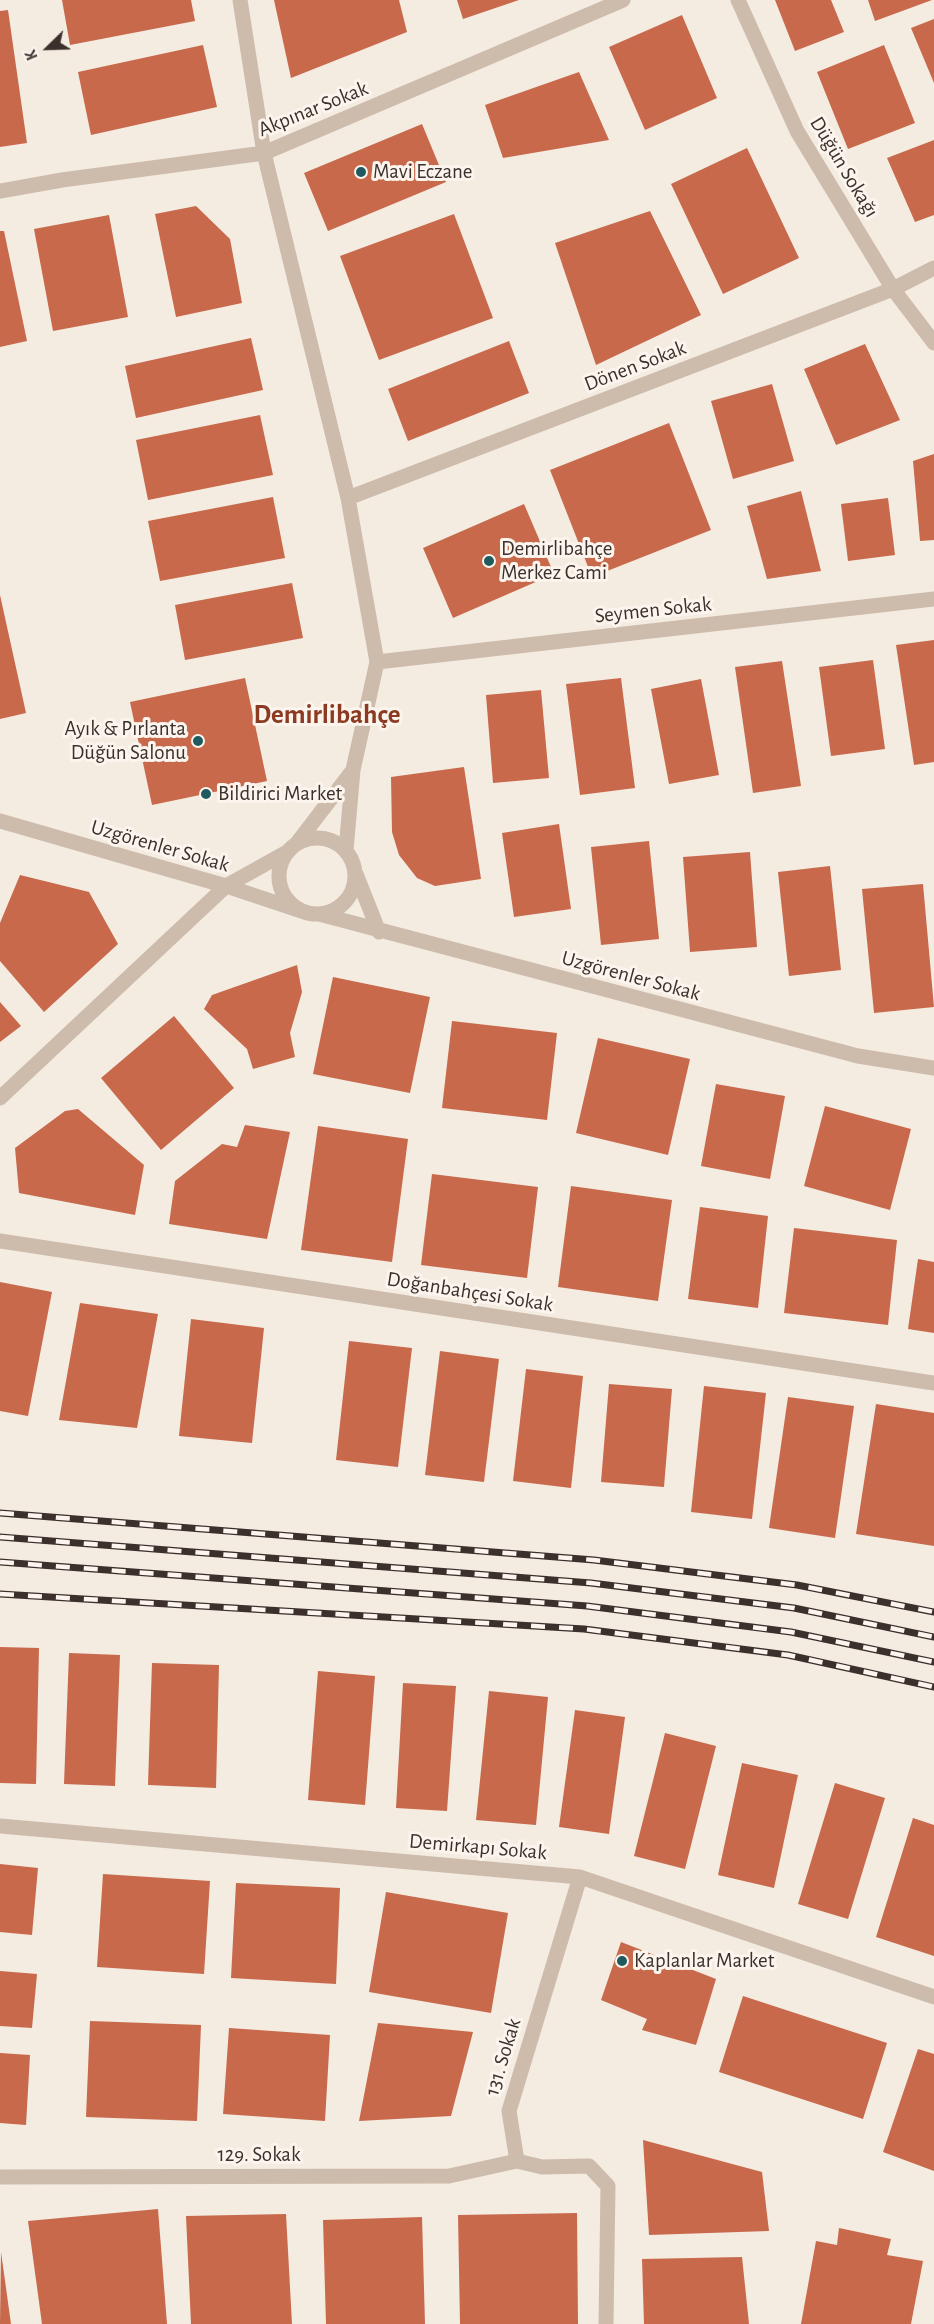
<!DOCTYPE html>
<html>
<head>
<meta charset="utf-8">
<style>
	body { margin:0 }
	#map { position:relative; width:934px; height:2324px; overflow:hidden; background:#f4ebe1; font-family:"Alegreya Sans",sans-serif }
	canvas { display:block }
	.north { position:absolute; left:18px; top:18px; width:60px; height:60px; -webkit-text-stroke:4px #fbf5ee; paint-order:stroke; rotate:247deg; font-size:16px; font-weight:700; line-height:24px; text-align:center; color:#3b302b }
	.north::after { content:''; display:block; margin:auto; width:21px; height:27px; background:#3b302b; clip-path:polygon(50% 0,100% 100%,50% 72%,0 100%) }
</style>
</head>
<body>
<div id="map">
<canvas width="934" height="2324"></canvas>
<div class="north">K</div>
</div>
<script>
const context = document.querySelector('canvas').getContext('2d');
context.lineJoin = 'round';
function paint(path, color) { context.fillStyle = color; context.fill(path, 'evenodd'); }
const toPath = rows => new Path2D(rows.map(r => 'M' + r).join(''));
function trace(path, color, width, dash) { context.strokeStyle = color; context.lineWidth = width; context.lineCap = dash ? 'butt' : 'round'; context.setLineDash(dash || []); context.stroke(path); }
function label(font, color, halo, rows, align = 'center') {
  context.font = font + ' "Alegreya Sans",sans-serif'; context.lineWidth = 6; context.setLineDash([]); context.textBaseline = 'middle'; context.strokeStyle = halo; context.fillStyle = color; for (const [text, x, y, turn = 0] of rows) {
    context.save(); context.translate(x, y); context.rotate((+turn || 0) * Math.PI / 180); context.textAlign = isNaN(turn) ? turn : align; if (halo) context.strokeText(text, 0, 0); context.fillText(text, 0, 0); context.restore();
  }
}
const building = toPath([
	[62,0,191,0,195,21,70,45],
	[274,0,399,0,407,32,291,78],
	[457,0,519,0,463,19],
	[775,0,831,0,844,32,795,51],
	[868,0,932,0,875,21],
	[8,10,27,143,0,147,0,11],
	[682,15,717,98,645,130,609,47],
	[934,19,934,83,911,28],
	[203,45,217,107,91,135,78,72],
	[884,45,915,123,848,149,817,72],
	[579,72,609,140,503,158,485,105],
	[422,124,446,182,328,231,304,173],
	[934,140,934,215,915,222,887,158],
	[747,148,799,258,723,294,671,184],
	[196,206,230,239,242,303,176,317,155,214],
	[650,211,701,315,596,365,555,243],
	[454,214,493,318,379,360,340,256],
	[109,215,128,317,53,331,34,229],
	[0,231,4,231,27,341,0,347],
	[251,338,263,390,136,418,125,366],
	[509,341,529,393,408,441,388,389],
	[865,344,900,420,836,445,804,369],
	[772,384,794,461,733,479,711,401],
	[260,415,273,475,148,500,136,440],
	[669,423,711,530,592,577,550,470],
	[934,454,934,540,920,541,913,461],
	[801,491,821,571,767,579,747,506],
	[273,497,285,558,160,581,148,521],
	[888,498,895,555,848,561,841,504],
	[524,504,554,574,453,618,423,548],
	[292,583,303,638,185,660,175,605],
	[0,595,26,713,0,719],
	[934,640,934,762,914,765,896,645],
	[873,660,885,749,831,756,819,667],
	[782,661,801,786,753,793,735,667],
	[245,678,267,781,152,805,130,702],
	[621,678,635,788,580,795,566,684],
	[701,679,719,775,669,784,651,689],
	[541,690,549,778,493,783,486,695],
	[464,767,481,879,435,886,417,878,399,855,392,832,391,777],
	[559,824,571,909,514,917,502,833],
	[649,841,659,939,601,945,591,847],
	[750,852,757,947,690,952,683,857],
	[830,866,841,970,789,976,778,872],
	[20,875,89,892,118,944,44,1012,0,961,0,923],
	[923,884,934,1007,874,1013,862,889],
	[297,965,302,992,290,1033,295,1057,253,1069,247,1049,204,1009,212,995],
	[333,977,430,997,410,1093,313,1074],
	[0,1002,21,1026,0,1042],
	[174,1016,234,1088,161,1150,101,1078],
	[452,1021,557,1033,547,1120,442,1108],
	[598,1038,690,1059,668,1155,576,1133],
	[716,1084,785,1096,770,1179,701,1166],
	[825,1106,911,1129,890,1210,804,1186],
	[78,1109,144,1165,135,1215,19,1193,15,1148,65,1111],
	[245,1125,290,1132,267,1239,169,1224,175,1181,222,1144,237,1147],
	[318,1126,408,1139,392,1262,301,1250],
	[432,1174,538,1187,527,1278,421,1265],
	[571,1186,672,1200,658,1301,558,1287],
	[700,1207,768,1216,758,1308,688,1299],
	[794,1228,897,1240,888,1325,784,1313],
	[918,1259,934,1262,934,1333,908,1329],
	[0,1282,52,1292,28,1416,0,1411],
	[80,1303,158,1314,137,1428,59,1420],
	[191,1319,264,1328,252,1443,179,1436],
	[349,1341,412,1348,398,1467,336,1460],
	[440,1351,499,1359,484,1482,425,1475],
	[526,1369,583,1376,571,1488,513,1481],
	[609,1384,672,1389,664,1487,601,1482],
	[704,1386,766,1393,752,1519,691,1512],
	[788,1397,854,1406,835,1538,769,1528],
	[876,1404,934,1413,934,1546,856,1534],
	[0,1647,39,1648,36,1784,0,1783],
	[69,1653,120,1655,115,1786,64,1784],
	[152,1663,219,1665,216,1788,148,1785],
	[318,1671,375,1676,365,1805,308,1800],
	[403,1683,456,1686,447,1811,396,1808],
	[489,1691,548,1697,536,1825,476,1820],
	[575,1710,625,1717,609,1834,559,1827],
	[665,1733,716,1746,685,1869,634,1856],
	[742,1763,798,1775,774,1888,718,1875],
	[835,1783,885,1798,848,1919,798,1904],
	[913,1818,934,1825,934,1956,876,1937],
	[0,1864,38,1868,32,1935,0,1932],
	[103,1874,210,1881,204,1974,97,1967],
	[236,1883,340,1888,336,1984,231,1978],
	[386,1892,508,1913,491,2013,369,1992],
	[621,1942,716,1979,696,2045,642,2030,647,2019,601,2000],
	[0,1971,37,1974,32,2028,0,2026],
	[743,1996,887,2043,863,2119,719,2072],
	[90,2021,201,2025,197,2121,86,2117],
	[378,2023,473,2032,451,2116,359,2121],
	[229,2028,330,2035,325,2121,223,2114],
	[918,2049,934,2054,934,2171,883,2152],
	[0,2053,30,2055,26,2125,0,2123],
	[643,2140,762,2172,769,2231,649,2235],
	[158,2209,167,2324,42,2324,28,2221],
	[577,2213,578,2324,460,2324,458,2215],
	[286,2214,292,2324,191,2324,186,2216],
	[422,2217,425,2324,326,2324,323,2220],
	[839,2228,891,2239,887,2255,923,2261,911,2324,801,2324,816,2241,837,2245],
	[1,2252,11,2324,0,2324],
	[742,2257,749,2324,644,2324,642,2259]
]);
const minor = toPath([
	[240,0,264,153,348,498,377,662,353,770,346,850],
	[738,0,797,131,893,289,934,343],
	[0,191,62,180,264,153,623,0],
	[348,498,893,289,934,268],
	[377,662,934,599],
	[0,821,226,886,307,913],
	'279 876a38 38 0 1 1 76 0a38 38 0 1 1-76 0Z',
	[297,843,353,770],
	[356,874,379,932],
	[319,914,858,1056,934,1068],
	[0,1098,226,886,287,852],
	[0,1241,934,1383],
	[0,1826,580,1877,934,1997],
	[580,1877,509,2111,517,2161,542,2167,589,2166,608,2186,606,2324],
	[0,2177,449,2176,517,2161]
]);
const rail = toPath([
	[0,1513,594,1560,797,1585,934,1612],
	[0,1537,591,1583,794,1608,934,1637],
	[0,1562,587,1606,791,1632,934,1662],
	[0,1594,584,1629,788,1655,934,1687]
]);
const markers = [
	[361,172,6,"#1f5a5e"],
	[489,561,6,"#1f5a5e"],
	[198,741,6,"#1f5a5e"],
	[206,794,6,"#1f5a5e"],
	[622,1961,6,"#1f5a5e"]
];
const streetNames = [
	["Akpınar Sokak",313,109,-22],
	["Düğün Sokağı",844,167,59],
	["Dönen Sokak",635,366,-21],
	["Seymen Sokak",653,610,-6],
	["Uzgörenler Sokak",160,846,16],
	["Uzgörenler Sokak",631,976,15],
	["Doğanbahçesi Sokak",470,1292,9],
	["Demirkapı Sokak",478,1847,5],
	["131. Sokak",503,2057,-73],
	["129. Sokak",259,2155]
];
const poiNames = [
	["Mavi Eczane",373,172],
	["Demirlibahçe",501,549],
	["Merkez Cami",501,573],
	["Ayık & Pırlanta",186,729,"right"],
	["Düğün Salonu",186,753,"right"],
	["Bildirici Market",218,794],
	["Kaplanlar Market",634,1961]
];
const districtNames = [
	["Demirlibahçe",327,715]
];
paint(building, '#c8694b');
trace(minor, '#cdbbac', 15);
trace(rail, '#3b302b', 7);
trace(rail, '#fbf5ee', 4.5, [14]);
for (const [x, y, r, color] of markers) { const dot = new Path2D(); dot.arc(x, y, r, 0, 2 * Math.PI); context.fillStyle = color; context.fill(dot); trace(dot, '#fbf5ee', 2); }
label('21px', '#3b302b', '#fbf5ee', streetNames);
label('21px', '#3b302b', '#fbf5ee', poiNames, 'left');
label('bold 27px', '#8c3b22', '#fbf5ee', districtNames);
</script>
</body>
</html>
